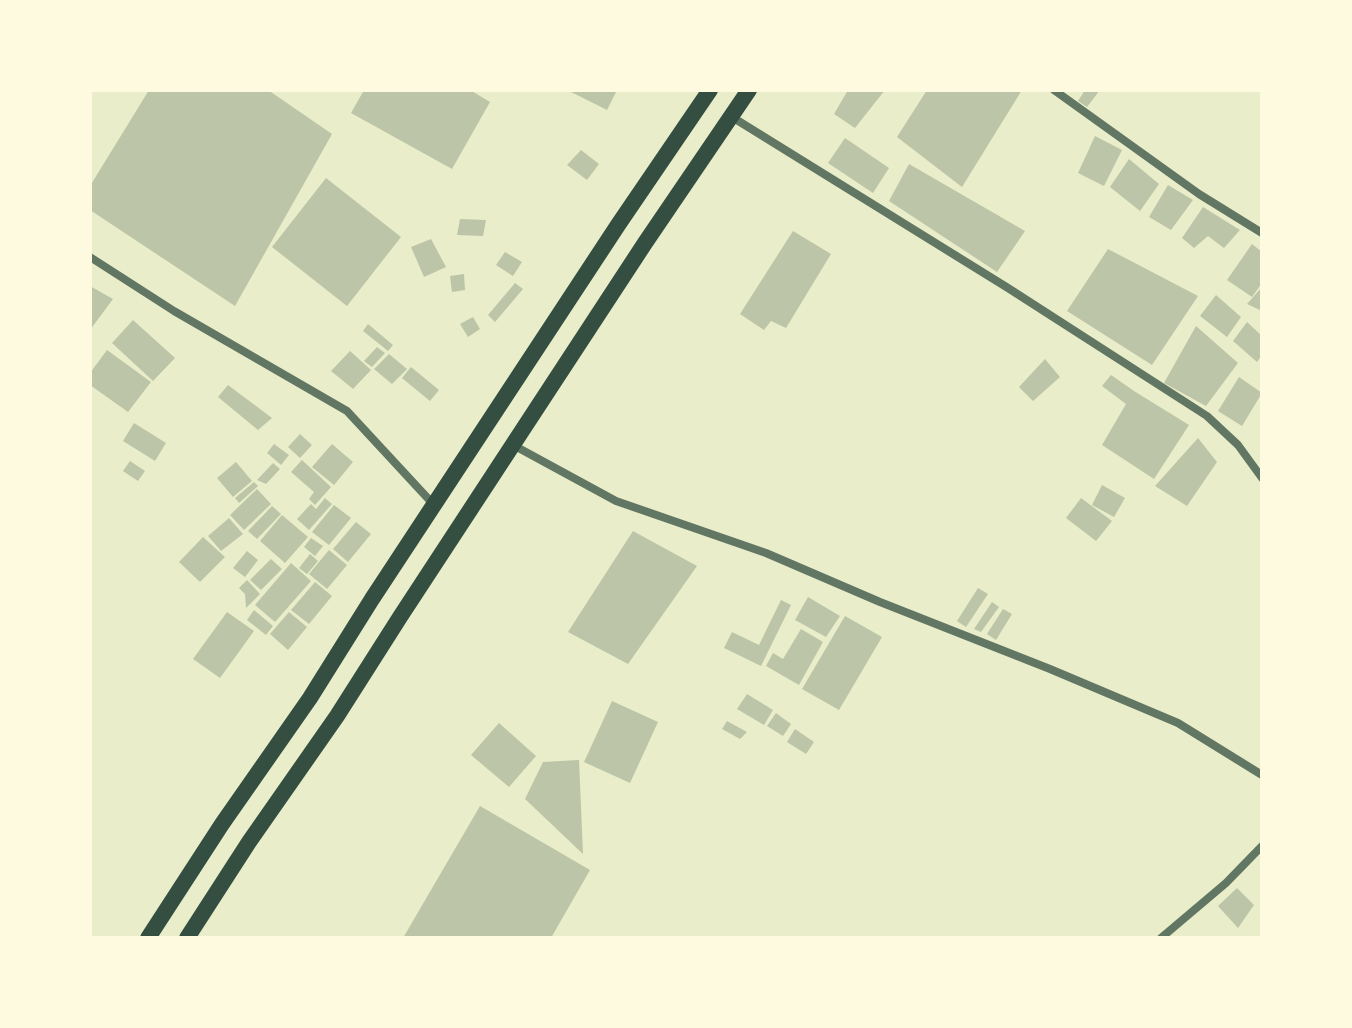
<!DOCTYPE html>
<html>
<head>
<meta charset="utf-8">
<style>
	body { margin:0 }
	#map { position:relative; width:1352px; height:1028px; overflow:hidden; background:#e9edc9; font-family:Commissioner,sans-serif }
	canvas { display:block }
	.frame { position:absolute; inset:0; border:92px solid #fefae0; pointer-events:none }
</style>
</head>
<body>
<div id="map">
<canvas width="1352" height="1028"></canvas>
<div class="frame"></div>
</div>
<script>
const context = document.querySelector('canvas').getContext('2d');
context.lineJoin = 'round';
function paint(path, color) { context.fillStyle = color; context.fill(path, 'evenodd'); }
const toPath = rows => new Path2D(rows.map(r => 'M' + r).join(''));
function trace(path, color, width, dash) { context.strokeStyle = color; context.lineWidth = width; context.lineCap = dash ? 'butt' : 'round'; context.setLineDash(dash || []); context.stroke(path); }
const building = toPath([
	[149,90,268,90,332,134,235,306,90,210,90,186],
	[364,90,470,90,490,102,452,169,351,113],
	[567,90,617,90,607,110],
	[848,90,885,90,855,128,834,114],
	[927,90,1022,90,962,187,897,137],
	[1085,90,1100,90,1087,107,1078,101],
	[1095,136,1122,150,1104,186,1078,173],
	[845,138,889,168,873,193,828,163],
	[581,150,599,164,587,180,567,165],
	[1129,159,1159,184,1140,211,1110,187],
	[909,164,1025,231,997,272,889,201],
	[326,178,401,237,347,306,272,247],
	[1168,185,1193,200,1171,230,1149,217],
	[1203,207,1240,230,1224,248,1208,236,1194,248,1182,238],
	[460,219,486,220,483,236,457,235],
	[793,231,831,254,786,328,771,321,764,330,740,314],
	[431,239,446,267,424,277,411,247],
	[1252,244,1262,252,1262,283,1252,297,1227,280],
	[1108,249,1198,296,1152,365,1067,311],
	[505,252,522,262,513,276,496,265],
	[464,274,465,290,452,292,450,276],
	[515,283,523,289,495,322,488,315],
	[90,286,113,299,90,330],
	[1262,287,1262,311,1247,304],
	[1216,295,1241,317,1227,337,1200,316],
	[473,317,480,329,468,337,460,324],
	[133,320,175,358,153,381,112,343],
	[1247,322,1262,336,1262,355,1257,362,1233,341],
	[368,324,393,345,388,351,363,331],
	[1196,326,1238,363,1206,406,1164,383],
	[377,347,385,353,372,367,364,361],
	[107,350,151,382,128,412,90,385,90,373],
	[350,351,371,370,353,389,331,371],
	[389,354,407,369,392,384,374,369],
	[1045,359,1060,377,1033,401,1019,387],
	[411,367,439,390,430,401,402,378],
	[1111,375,1134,391,1189,425,1154,479,1102,445,1126,404,1102,386],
	[1239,377,1262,393,1242,426,1218,411],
	[228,385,272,418,258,430,218,397],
	[134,423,166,443,155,461,123,441],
	[300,434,312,445,300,458,288,447],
	[1198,438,1217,462,1187,506,1155,486],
	[274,444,289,455,281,465,267,453],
	[332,444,353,462,334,485,312,467],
	[302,460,331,487,315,505,309,499,314,492,291,472],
	[130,461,145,471,138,481,123,471],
	[236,462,252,481,233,497,217,478],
	[273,463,280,469,266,484,257,480],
	[254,482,258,486,239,503,235,498],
	[1102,485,1125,498,1114,517,1092,505],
	[257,489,271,504,244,530,230,515],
	[325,498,332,504,309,530,297,519,311,504,316,509],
	[1081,498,1112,521,1096,541,1066,518],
	[334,505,351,518,329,545,312,532],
	[272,506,281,514,257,539,248,531],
	[282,515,308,537,285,563,260,541],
	[229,518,243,534,221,551,208,536],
	[356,522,371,534,348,562,333,549],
	[633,531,697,566,628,664,568,632],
	[203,537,225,557,200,582,179,562],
	[311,538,323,546,315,556,304,547],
	[329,550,347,565,327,589,309,574],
	[247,551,258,560,245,577,233,568],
	[310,554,318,561,307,574,299,568],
	[271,559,282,569,261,590,250,580],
	[291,563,311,581,275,622,255,605],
	[247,580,260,594,246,608,245,594,239,588],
	[315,582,332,596,309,624,291,610],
	[978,588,988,594,966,627,957,621],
	[808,597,840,616,826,637,795,620],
	[781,600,791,605,761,666,724,648,732,632,759,645],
	[992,602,999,607,981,632,974,629],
	[1003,609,1012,614,996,640,987,634],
	[254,610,273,626,266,635,247,620],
	[227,612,254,631,220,678,193,659],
	[289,612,307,627,288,650,270,634],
	[845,616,882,637,839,710,802,689],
	[801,629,823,642,799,685,766,666,773,653,783,659],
	[747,694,773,710,764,725,737,709],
	[612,701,658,722,630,783,584,762],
	[776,713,791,724,783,736,767,726],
	[727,721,747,732,740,739,722,729],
	[499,723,536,756,509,787,471,755],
	[795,729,814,742,806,754,787,742],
	[579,760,583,854,525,799,543,762],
	[480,806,590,870,551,938,403,938],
	[1237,888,1254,905,1238,928,1218,906]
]);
const minor = toPath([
	[1054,90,1199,194,1262,233],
	[732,117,1008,288,1207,416,1238,445,1262,478],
	[90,257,174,311,347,411,434,505],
	[513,445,616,501,766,553,880,602,1050,669,1178,723,1262,775],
	[1161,938,1226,883,1262,846]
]);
const primary = toPath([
	[148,938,222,824,310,698,372,599,618,225,710,90],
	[187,938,249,842,337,716,400,617,645,243,749,90]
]);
paint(building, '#bcc5a7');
trace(minor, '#617663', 8);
trace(primary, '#344e41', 16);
</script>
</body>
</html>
